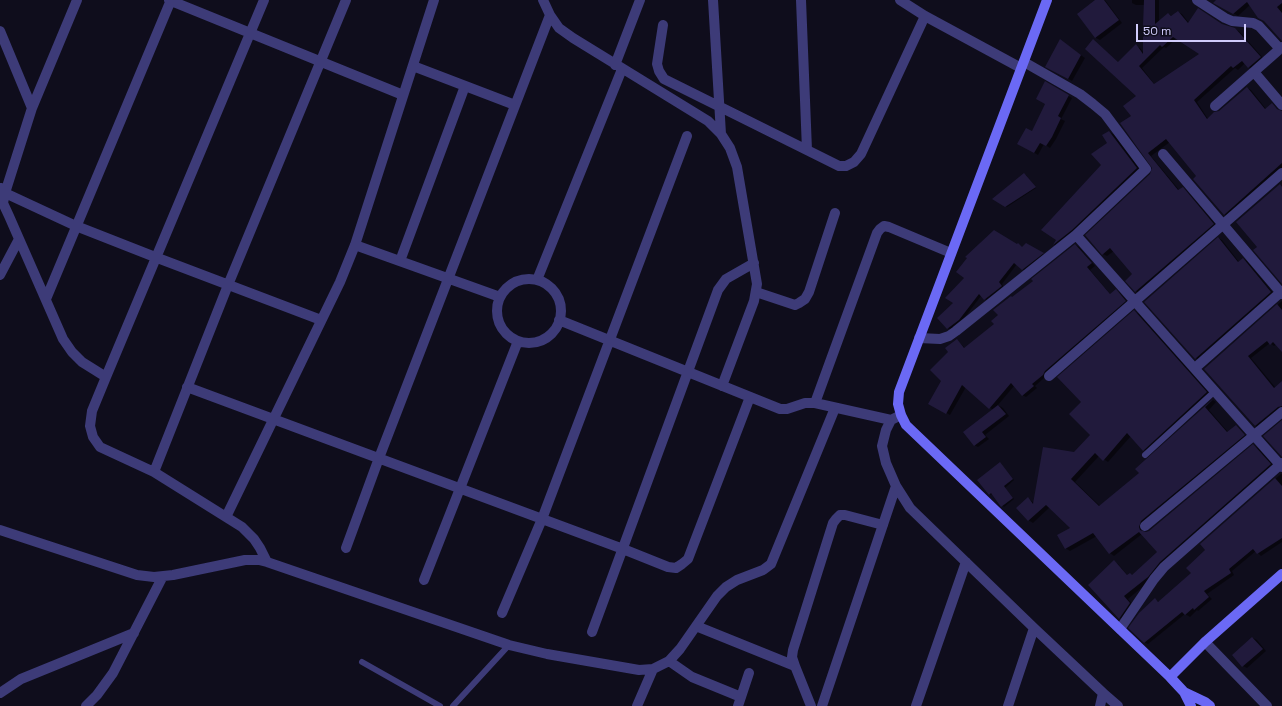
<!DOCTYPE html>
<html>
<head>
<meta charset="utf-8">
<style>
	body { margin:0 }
	#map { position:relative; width:1282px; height:706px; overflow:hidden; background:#0f0d1c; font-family:"Space Grotesk",sans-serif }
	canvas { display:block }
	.scale { position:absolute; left:1136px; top:24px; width:110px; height:18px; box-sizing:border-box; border:2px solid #d1ccfc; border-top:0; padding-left:5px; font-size:12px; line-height:14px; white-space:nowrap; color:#d1ccfc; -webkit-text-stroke:3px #0f0d1c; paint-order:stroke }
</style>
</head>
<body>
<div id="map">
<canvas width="1282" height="706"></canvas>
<div class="scale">50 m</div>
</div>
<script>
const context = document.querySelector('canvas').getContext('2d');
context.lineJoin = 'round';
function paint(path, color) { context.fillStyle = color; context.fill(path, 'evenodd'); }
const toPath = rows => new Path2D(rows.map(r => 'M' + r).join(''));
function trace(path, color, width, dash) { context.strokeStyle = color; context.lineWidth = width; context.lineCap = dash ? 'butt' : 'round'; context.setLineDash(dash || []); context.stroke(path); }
const shadow = toPath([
	[1097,0,1105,0,1122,23,1100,40,1096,38],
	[1132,0,1159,0,1159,22,1169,14,1172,16,1178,12,1182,14,1189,23,1222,25,1234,29,1239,31,1264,59,1252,70,1245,63,1238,70,1235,68,1197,102,1208,119,1220,112,1247,88,1251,90,1266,109,1272,105,1282,112,1282,170,1228,217,1224,214,1198,176,1170,142,1151,156,1180,191,1183,188,1186,190,1217,226,1140,294,1136,291,1127,281,1133,274,1114,251,1107,256,1103,254,1151,174,1153,167,1133,117,1138,96,1094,41,1119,63,1136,46,1140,48,1144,53,1150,32,1145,5,1136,5,1132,3],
	[1177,38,1201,54,1155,85,1142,68,1164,47,1166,48],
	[1218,0,1282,0,1282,40,1250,5,1238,16,1215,2],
	[1064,43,1085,58,1072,81,1047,66],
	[1045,83,1072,98,1061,119,1065,121,1056,139,1050,148,1044,144,1038,155,1018,143,1033,133,1046,104],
	[1109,132,1115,135,1142,172,1059,248,1054,245,1102,165,1109,143],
	[1026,175,1036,188,1007,207,994,199],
	[1218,238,1222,240,1239,262,1243,259,1247,261,1274,294,1199,361,1196,358,1145,302],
	[1026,244,1045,255,1025,271,1017,264,1002,284,1004,288,988,301,981,296,962,321,951,330,948,328,939,318],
	[1075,245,1079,247,1095,266,1090,270,1111,295,1116,291,1120,293,1129,303,1035,386,1037,388,1026,397,1022,395,1014,386,998,405,1003,408,1009,416,985,435,989,439,978,447,974,445,993,410,966,387,950,415,929,403,942,381,950,353,957,340,965,348,995,324,999,315,1013,298],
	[1282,301,1282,351,1277,344,1274,346,1270,343,1251,358,1275,387,1282,382,1282,409,1259,428,1255,426,1205,369],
	[1134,312,1139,314,1211,395,1148,453,1144,450,1131,436,1108,462,1099,456,1075,482,1100,506,1140,473,1137,469,1213,400,1216,402,1209,410,1228,432,1236,426,1240,429,1248,438,1145,523,1143,531,1145,533,1150,532,1253,446,1258,448,1275,467,1152,579,1128,599,1134,606,1124,620,1120,618,1090,585,1114,562,1118,564,1128,576,1133,575,1158,552,1142,534,1114,556,1110,553,1097,536,1070,551,1065,548,1071,529,1050,507,1033,523,1028,520,1028,498,1034,503,1091,435,1082,402],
	[1000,463,1014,480,1005,488,1014,499,1004,507,992,494,991,495,989,494],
	[1281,474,1282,474,1282,542,1261,556,1256,551,1232,571,1234,575,1207,594,1212,599,1198,611,1197,610,1190,617,1185,614,1148,644,1144,642,1155,600,1160,602,1192,573,1206,550,1201,544],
	[1253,638,1257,640,1266,651,1247,668,1243,666]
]);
const building = toPath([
	[1095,0,1104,0,1119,20,1095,38,1077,14],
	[1144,0,1155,0,1155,24,1168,13,1171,16,1178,11,1188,23,1198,8,1222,24,1235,28,1261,57,1248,68,1242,61,1233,68,1231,66,1194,100,1207,119,1214,112,1219,111,1247,87,1265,109,1272,103,1277,109,1282,111,1282,163,1224,215,1193,179,1196,176,1166,139,1148,153,1178,190,1183,187,1214,224,1135,292,1125,281,1132,274,1110,248,1102,255,1085,235,1150,174,1152,168,1120,123,1131,116,1123,106,1136,96,1085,49,1093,39,1118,62,1136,44,1143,54,1143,37,1149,32,1143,26],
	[1173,37,1199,54,1154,84,1139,66,1160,45,1162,47],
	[1216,0,1282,0,1282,3,1277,7,1282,13,1282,41,1264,21,1258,18,1247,2,1233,14,1213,3],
	[1060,39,1081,55,1068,79,1045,67],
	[1045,81,1069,95,1058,116,1061,118,1052,137,1046,146,1040,143,1034,153,1017,144,1026,128,1032,131,1045,104,1036,99],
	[1109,131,1137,168,1072,230,1053,245,1056,240,1041,230,1101,165,1091,154,1107,143,1102,135],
	[1024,173,1036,187,1005,207,992,199],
	[1280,184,1282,187,1282,284,1253,250,1257,247,1236,222],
	[994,230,1017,244,1018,243,1022,247,1026,243,1044,253,1022,270,1014,263,999,282,1002,286,984,300,979,294,959,320,947,329,937,318,953,303,945,298,964,278,956,272,967,258,965,257],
	[1218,237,1238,262,1243,258,1271,292,1195,359,1144,302],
	[1075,244,1092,263,1087,267,1110,294,1116,289,1126,301,1045,371,1043,375,1032,384,1034,386,1022,396,1011,383,989,409,962,385,946,414,928,404,941,381,930,370,948,352,945,348,957,339,964,348,994,324,991,321,998,315,993,310,1011,296,1012,297,1033,281,1031,279],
	[1277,304,1282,310,1282,352,1273,342,1270,345,1267,341,1248,356,1274,388,1282,381,1282,406,1278,407,1255,426,1204,369],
	[1134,310,1207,392,1143,451,1127,433,1103,461,1095,453,1071,479,1099,506,1139,473,1135,469,1213,399,1205,407,1227,432,1236,425,1245,435,1141,521,1139,527,1140,530,1146,532,1149,531,1253,444,1271,464,1160,562,1148,577,1124,596,1130,603,1119,619,1088,585,1114,560,1127,575,1130,573,1132,575,1157,552,1139,532,1109,554,1093,533,1065,549,1057,535,1070,528,1046,505,1028,521,1016,508,1028,497,1033,504,1043,447,1074,452,1090,435,1069,414,1081,402,1057,377],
	[998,405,1006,414,982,432,986,437,974,446,963,432],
	[1282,420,1282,457,1263,436],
	[1000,462,1013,479,1004,486,1013,498,1001,507,991,493,989,495,977,480],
	[1275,478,1282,486,1282,538,1257,554,1253,549,1229,569,1231,573,1204,591,1209,597,1194,610,1193,608,1185,615,1182,612,1144,643,1128,628,1139,613,1155,598,1158,602,1191,573,1186,568,1205,550,1200,544],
	[1252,637,1263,649,1242,667,1232,655]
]);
const lane = toPath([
	[1145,455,1215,391],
	[362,662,440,706],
	[453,706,509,645]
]);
const street = toPath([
	[77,0,32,108,5,193,76,226,155,257,321,320],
	[169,0,403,95],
	[264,0,106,377,92,411,90,426,93,437,100,447,154,472,242,527,254,539,260,548,267,562],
	[543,0,550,15,559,28,573,38,708,121,721,134,730,148,737,167,757,284,754,301,722,386],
	[713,0,721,134],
	[801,0,807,150],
	[900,0,925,16,1021,68],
	[1197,0,1225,18,1232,21,1253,23,1259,26,1280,49],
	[663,25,657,64,659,71,664,79,839,166,846,166,854,162,861,154,925,16],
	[0,31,32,108],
	[615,65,640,0],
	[413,66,515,105],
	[1254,72,1282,105],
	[1215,106,1282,47],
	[1163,154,1282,294],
	[1,188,5,193,3,203,9,216,63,339,72,352,82,362,106,377],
	[1076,235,1282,467],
	[355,245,500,297],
	[400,261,465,86],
	[0,275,19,239],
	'497 311a32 32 0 1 1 64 0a32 32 0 1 1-64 0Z',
	[537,280,622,69],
	[756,292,795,305,799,303,805,299,809,292,835,213],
	[46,299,171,0],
	[559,320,780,409,787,409,805,403,815,403,891,420],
	[919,338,940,339,949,336,956,331,1076,235,1146,169,1105,114,1093,104,1080,94,1024,62],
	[1195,368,1282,291],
	[1049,376,1282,173],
	[187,387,623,549,668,567,676,568,682,564,688,559,750,397],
	[815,403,877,233,880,229,884,226,889,227,951,253],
	[901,415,891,420,886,430,882,446,886,463,896,486,910,508,1034,628,1103,693,1100,706],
	[154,472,228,285,346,0],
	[226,517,340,282,355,245,434,0],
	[1145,526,1282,412],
	[0,530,137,575,154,577,173,575,245,560,259,560,267,562,509,645,547,654,639,670,653,669,669,661,680,649,717,596,726,587,737,580,763,570,771,564,835,408],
	[346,548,379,458,550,15],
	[424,580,518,341],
	[502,613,542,519,687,136],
	[696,626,795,666],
	[1120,629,1154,579,1164,567,1282,463],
	[592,632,718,290,726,279,754,263],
	[1205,642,1267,706],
	[669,661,692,677,741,697],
	[0,693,21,679,134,633],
	[1103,693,1118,706],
	[86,706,97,695,113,673,163,576],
	[637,706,653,669],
	[738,706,749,673],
	[811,706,795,666,792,657,793,650,833,523,836,519,840,515,845,515,883,525],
	[822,706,896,486],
	[916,706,966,562],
	[1008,706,1034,628]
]);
const secondary = toPath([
	[1047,0,899,392,898,404,901,415,906,425,1170,677],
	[1184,692,1205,702,1210,706],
	[1191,706,1184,692,1170,677,1205,642,1282,574]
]);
paint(shadow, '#0007');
paint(building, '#211a3c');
trace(lane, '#3d3b78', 6);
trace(street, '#3d3b78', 10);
trace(secondary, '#6b69f5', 10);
</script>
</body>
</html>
